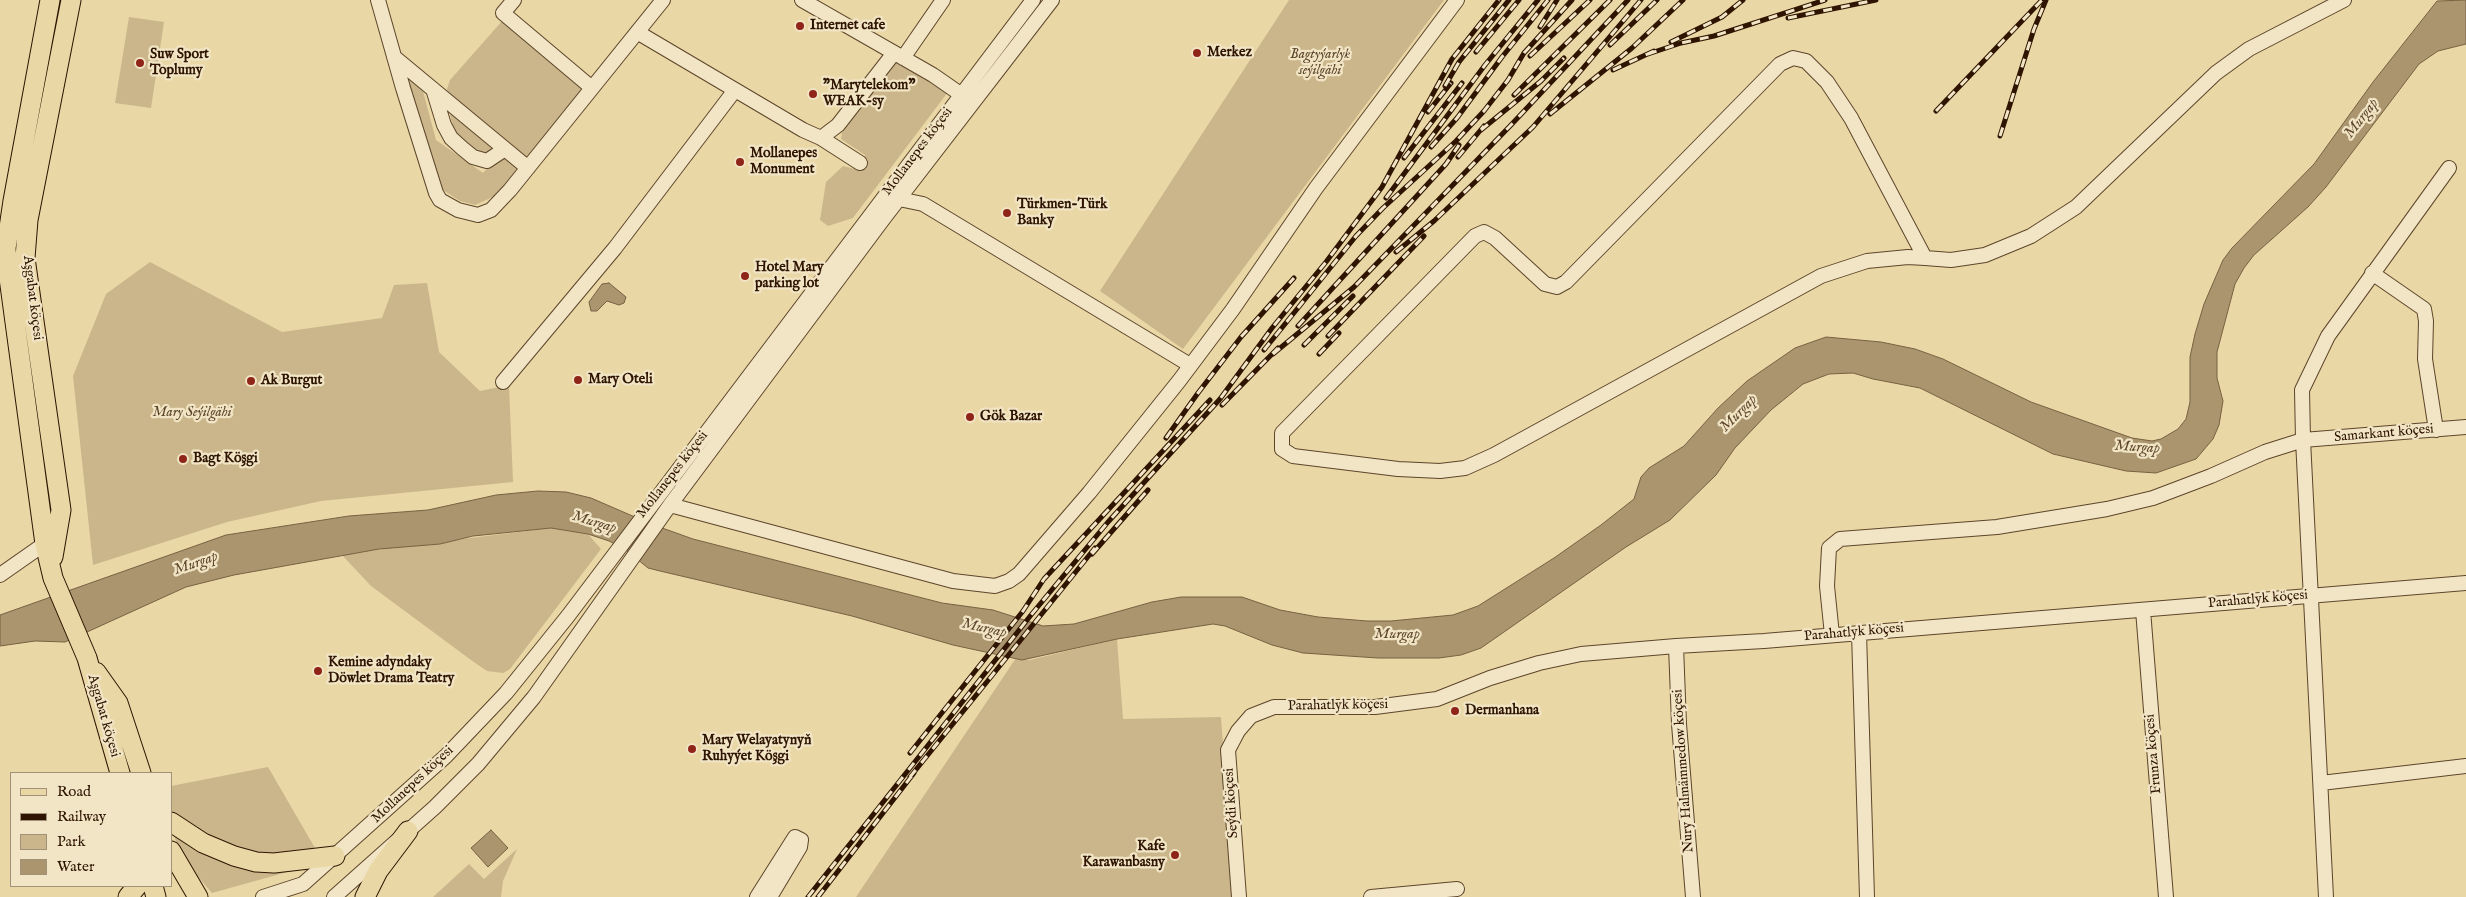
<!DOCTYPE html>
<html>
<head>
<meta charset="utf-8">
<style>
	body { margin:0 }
	#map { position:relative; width:2466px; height:897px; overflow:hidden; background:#ead7a6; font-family:"IM FELL English",serif }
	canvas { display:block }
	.legend { position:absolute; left:10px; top:772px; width:162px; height:115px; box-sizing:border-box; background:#f1e5c5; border:1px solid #a39177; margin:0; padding:6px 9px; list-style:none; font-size:15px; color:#2e1401 }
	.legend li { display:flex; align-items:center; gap:10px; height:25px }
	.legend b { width:25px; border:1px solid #a39177 }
</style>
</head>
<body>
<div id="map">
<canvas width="2466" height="897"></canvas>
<ul class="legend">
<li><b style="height:6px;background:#ead7a6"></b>Road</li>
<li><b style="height:6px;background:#2e1401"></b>Railway</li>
<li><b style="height:14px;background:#cab68a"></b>Park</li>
<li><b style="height:14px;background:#aa956e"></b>Water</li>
</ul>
</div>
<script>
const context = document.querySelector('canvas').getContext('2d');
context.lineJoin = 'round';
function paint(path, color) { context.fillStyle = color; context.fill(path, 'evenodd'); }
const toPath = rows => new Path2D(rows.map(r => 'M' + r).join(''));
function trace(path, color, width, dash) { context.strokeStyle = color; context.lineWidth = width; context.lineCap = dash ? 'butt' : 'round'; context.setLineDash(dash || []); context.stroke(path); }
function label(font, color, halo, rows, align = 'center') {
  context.font = font + ' "IM FELL English",serif'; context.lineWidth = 4.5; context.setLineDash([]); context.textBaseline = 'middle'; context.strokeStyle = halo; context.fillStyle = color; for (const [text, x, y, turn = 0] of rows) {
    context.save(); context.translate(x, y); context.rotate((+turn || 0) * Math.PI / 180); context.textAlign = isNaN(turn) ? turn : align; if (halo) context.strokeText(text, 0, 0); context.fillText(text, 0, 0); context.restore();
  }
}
const green = toPath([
	[1289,0,1444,0,1183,349,1100,291],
	[129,17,164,22,151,108,115,103],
	[503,20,583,89,526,158,449,96,447,89,450,80],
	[898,62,948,92,853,218,828,226,820,220,826,182,843,166,859,170,865,164,865,155,841,139,842,132,893,65],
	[406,76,423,91,436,140,483,173,501,153,519,168,495,196,475,205,460,201,443,190,432,173],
	[449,110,494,148,489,156,483,155,473,148,454,131],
	[150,262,282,332,382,318,394,285,427,283,439,352,480,391,509,385,513,482,321,501,227,522,93,565,73,376,106,294],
	[551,528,588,534,601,549,510,669,503,673,487,671,471,660,371,586,341,554],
	[1117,639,1123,719,1221,717,1234,897,856,897,1016,658,1030,660],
	[268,767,315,848,294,856,232,852,171,813,171,786],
	[171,830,201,851,299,864,291,871,212,893,186,863],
	[517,849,503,881,501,897,433,897,469,864,484,879]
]);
const water = toPath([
	[2466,0,2466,44,2438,51,2419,64,2326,187,2308,207,2254,255,2244,268,2235,284,2217,352,2217,378,2223,401,2219,425,2213,439,2196,459,2156,473,2126,471,2053,454,1920,388,1873,379,1853,373,1829,374,1803,384,1771,410,1735,448,1716,475,1670,520,1626,547,1481,648,1461,655,1439,658,1378,658,1303,653,1272,645,1225,626,1213,624,1117,639,1022,660,953,645,852,616,660,571,648,568,626,550,609,541,588,534,551,528,473,536,440,544,379,549,234,575,186,587,65,642,35,641,0,646,0,615,226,535,349,516,428,510,496,495,538,491,566,492,591,498,651,524,693,539,942,603,993,610,1043,626,1074,624,1152,602,1181,597,1242,597,1280,610,1318,617,1367,621,1391,621,1453,615,1478,606,1554,558,1601,525,1634,499,1641,477,1649,468,1684,446,1718,408,1747,381,1795,348,1826,337,1881,342,1915,349,1943,359,2031,402,2132,438,2152,441,2161,439,2178,429,2186,419,2190,402,2190,357,2195,334,2204,304,2223,260,2232,248,2314,164,2373,82,2437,1,2466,0],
	[609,283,626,297,624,303,619,305,607,301,597,311,591,311,589,302,602,284,609,283],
	[491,830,508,848,488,867,471,848,491,830]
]);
const minor = toPath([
	[378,0,403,88,436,193,440,200,458,210,478,215,491,210,510,190,663,0],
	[514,0,503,13,592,88],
	[802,0,933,75,969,100],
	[637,32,803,130,821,138,838,125,894,53],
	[394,57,528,168],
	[903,58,943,0],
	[433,89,444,125,451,138,462,148,473,157,487,161,505,149],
	[821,138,860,163],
	[899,199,923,204,1190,365],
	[1925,258,1851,118,1827,82,1806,61,1793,58,1780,64,1566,282,1557,287,1545,284,1495,238,1484,232,1475,236,1282,433,1282,449,1293,456,1398,469,1440,471,1465,468,1494,455,1821,276,1867,261,1908,257,1925,258,1951,260,1985,255,2031,236,2076,207,2216,73,2249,49,2344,0],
	[2372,273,2424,309,2426,321,2425,359,2436,430],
	[503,382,615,248,735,90],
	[670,505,953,581,995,586,1009,581,1019,574,1089,493,1179,381,1233,309,1316,188,1457,0],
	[0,575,50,540],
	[2143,610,2166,897],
	[1859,633,1867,897],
	[1832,635,1827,586,1829,548,1840,539,1997,527,2107,509,2153,498,2211,476,2265,452,2303,440,2466,427],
	[1676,646,1679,724,1693,897],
	[2321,783,2466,766],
	[263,897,303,884,446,756,506,693,568,616,1033,0],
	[334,897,435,807,478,764,534,697,670,505,884,218,1052,0],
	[757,897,795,837,801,840,800,847,770,897],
	[1239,897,1228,750,1238,731,1251,716,1274,707,1375,707,1437,699,1490,678,1539,663,1581,654,1676,646,1764,641,2466,583],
	[1371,897,1457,889],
	[2326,897,2303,440,2302,390,2328,336,2449,168]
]);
const major = toPath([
	[50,0,13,201,6,248,7,263,45,544,53,578,87,658,120,773],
	[53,557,61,510,25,258,28,220,71,0],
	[96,672,118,703,141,773],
	[171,822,203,843,234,856,256,862,274,863,335,856],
	[171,851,198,897],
	[153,886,156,897],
	[128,897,137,886],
	[365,897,378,871,408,831]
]);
const rail = toPath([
	[1788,18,1876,0],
	[1540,27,1557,0],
	[1671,42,1722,17,1743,0],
	[1610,45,1657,0],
	[1476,52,1519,0],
	[1648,54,1681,43,1714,36,1825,0],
	[1530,56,1590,0],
	[1613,70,1654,51],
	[1445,86,1459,62,1509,0],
	[1514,95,1610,0],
	[1936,111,2042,0],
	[1428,112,1451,83],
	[1550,114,1632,48,1683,0],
	[1481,130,1541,81,1564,58],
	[2000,136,2034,29,2046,0],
	[1431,147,1457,118,1502,57,1548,0],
	[1458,157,1484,126],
	[1404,158,1462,83],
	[1386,198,1485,65,1538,0],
	[1396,252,1434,221,1533,127,1641,0],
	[1298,326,1446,164,1459,145],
	[1328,336,1424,236],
	[1304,345,1353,296],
	[1264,350,1356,236,1383,208,1456,141,1484,111,1508,80,1524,53,1572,0],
	[1273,354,1354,287,1511,125,1628,0],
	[1319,354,1339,333],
	[1222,405,1278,348],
	[1166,438,1198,393,1241,337,1294,278],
	[1092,554,1148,490],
	[910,753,1023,611,1044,579,1210,400],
	[910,777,1095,548],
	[808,897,1031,615,1108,522,1220,399,1272,328,1326,262,1382,187,1452,59,1499,0],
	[818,897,914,773]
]);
const markers = [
	[800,26,5,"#8f2418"],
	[1197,53,5,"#8f2418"],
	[140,63,5,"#8f2418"],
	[813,94,5,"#8f2418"],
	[740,162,5,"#8f2418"],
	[1007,213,5,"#8f2418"],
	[745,276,5,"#8f2418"],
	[578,380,5,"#8f2418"],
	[251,381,5,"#8f2418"],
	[970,417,5,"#8f2418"],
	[183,459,5,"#8f2418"],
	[318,671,5,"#8f2418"],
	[1455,711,5,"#8f2418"],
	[692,749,5,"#8f2418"],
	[1175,855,5,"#8f2418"]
];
const poiNames = [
	["Internet cafe",810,26],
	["Merkez",1207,53],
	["Suw Sport",150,55],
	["Toplumy",150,71],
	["\"Marytelekom\"",823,86],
	["WEAK-sy",823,102],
	["Mollanepes",750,154],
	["Monument",750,170],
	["Türkmen-Türk",1017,205],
	["Banky",1017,221],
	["Hotel Mary",755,268],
	["parking lot",755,284],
	["Mary Oteli",588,380],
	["Ak Burgut",261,381],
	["Gök Bazar",980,417],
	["Bagt Köşgi",193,459],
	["Kemine adyndaky",328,663],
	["Döwlet Drama Teatry",328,679],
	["Dermanhana",1465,711],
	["Mary Welayatynyň",702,741],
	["Ruhyýet Köşgi",702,757],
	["Kafe",1165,847,"right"],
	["Karawanbasny",1165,863,"right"]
];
const parkNames = [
	["Bagtyýarlyk",1320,55],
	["seýilgähi",1320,71],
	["Mary Seýilgähi",192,413]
];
const streetNames = [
	["Mollanepes köçesi",918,152,-53],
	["Aşgabat köçesi",32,298,83],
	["Samarkant köçesi",2384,434,-5],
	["Mollanepes köçesi",673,475,-52],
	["Parahatlyk köçesi",2258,600,-5],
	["Parahatlyk köçesi",1854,633,-5],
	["Parahatlyk köçesi",1338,706,-1],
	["Aşgabat köçesi",103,716,74],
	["Frunza köçesi",2154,754,-95],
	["Nury Halmämmedow köçesi",1684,771,-94],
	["Mollanepes köçesi",413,785,-43],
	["Seýdi köçesi",1232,803,-94]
];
const waterNames = [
	["Murgap",2362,119,-52],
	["Murgap",1739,414,-45],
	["Murgap",2137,448,4],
	["Murgap",594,523,17],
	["Murgap",196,564,-19],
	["Murgap",984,629,13],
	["Murgap",1397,635]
];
paint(green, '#cab68a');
paint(water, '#aa956e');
trace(water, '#786142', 1);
trace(minor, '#5d452a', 16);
trace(major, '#2e1401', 21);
trace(minor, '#f1e5c5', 14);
trace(major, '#ead7a6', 19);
trace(rail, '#2e1401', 5);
trace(rail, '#f1e5c5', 3, [9]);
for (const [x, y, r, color] of markers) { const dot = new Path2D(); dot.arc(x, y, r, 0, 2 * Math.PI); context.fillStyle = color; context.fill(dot); trace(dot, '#f1e5c5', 2); }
label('bold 14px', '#2e1401', '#f1e5c5', poiNames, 'left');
label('italic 14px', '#5d452a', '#f1e5c5', parkNames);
label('14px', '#2e1401', '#f1e5c5', streetNames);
label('italic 15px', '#60482d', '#f1e5c5', waterNames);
</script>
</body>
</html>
